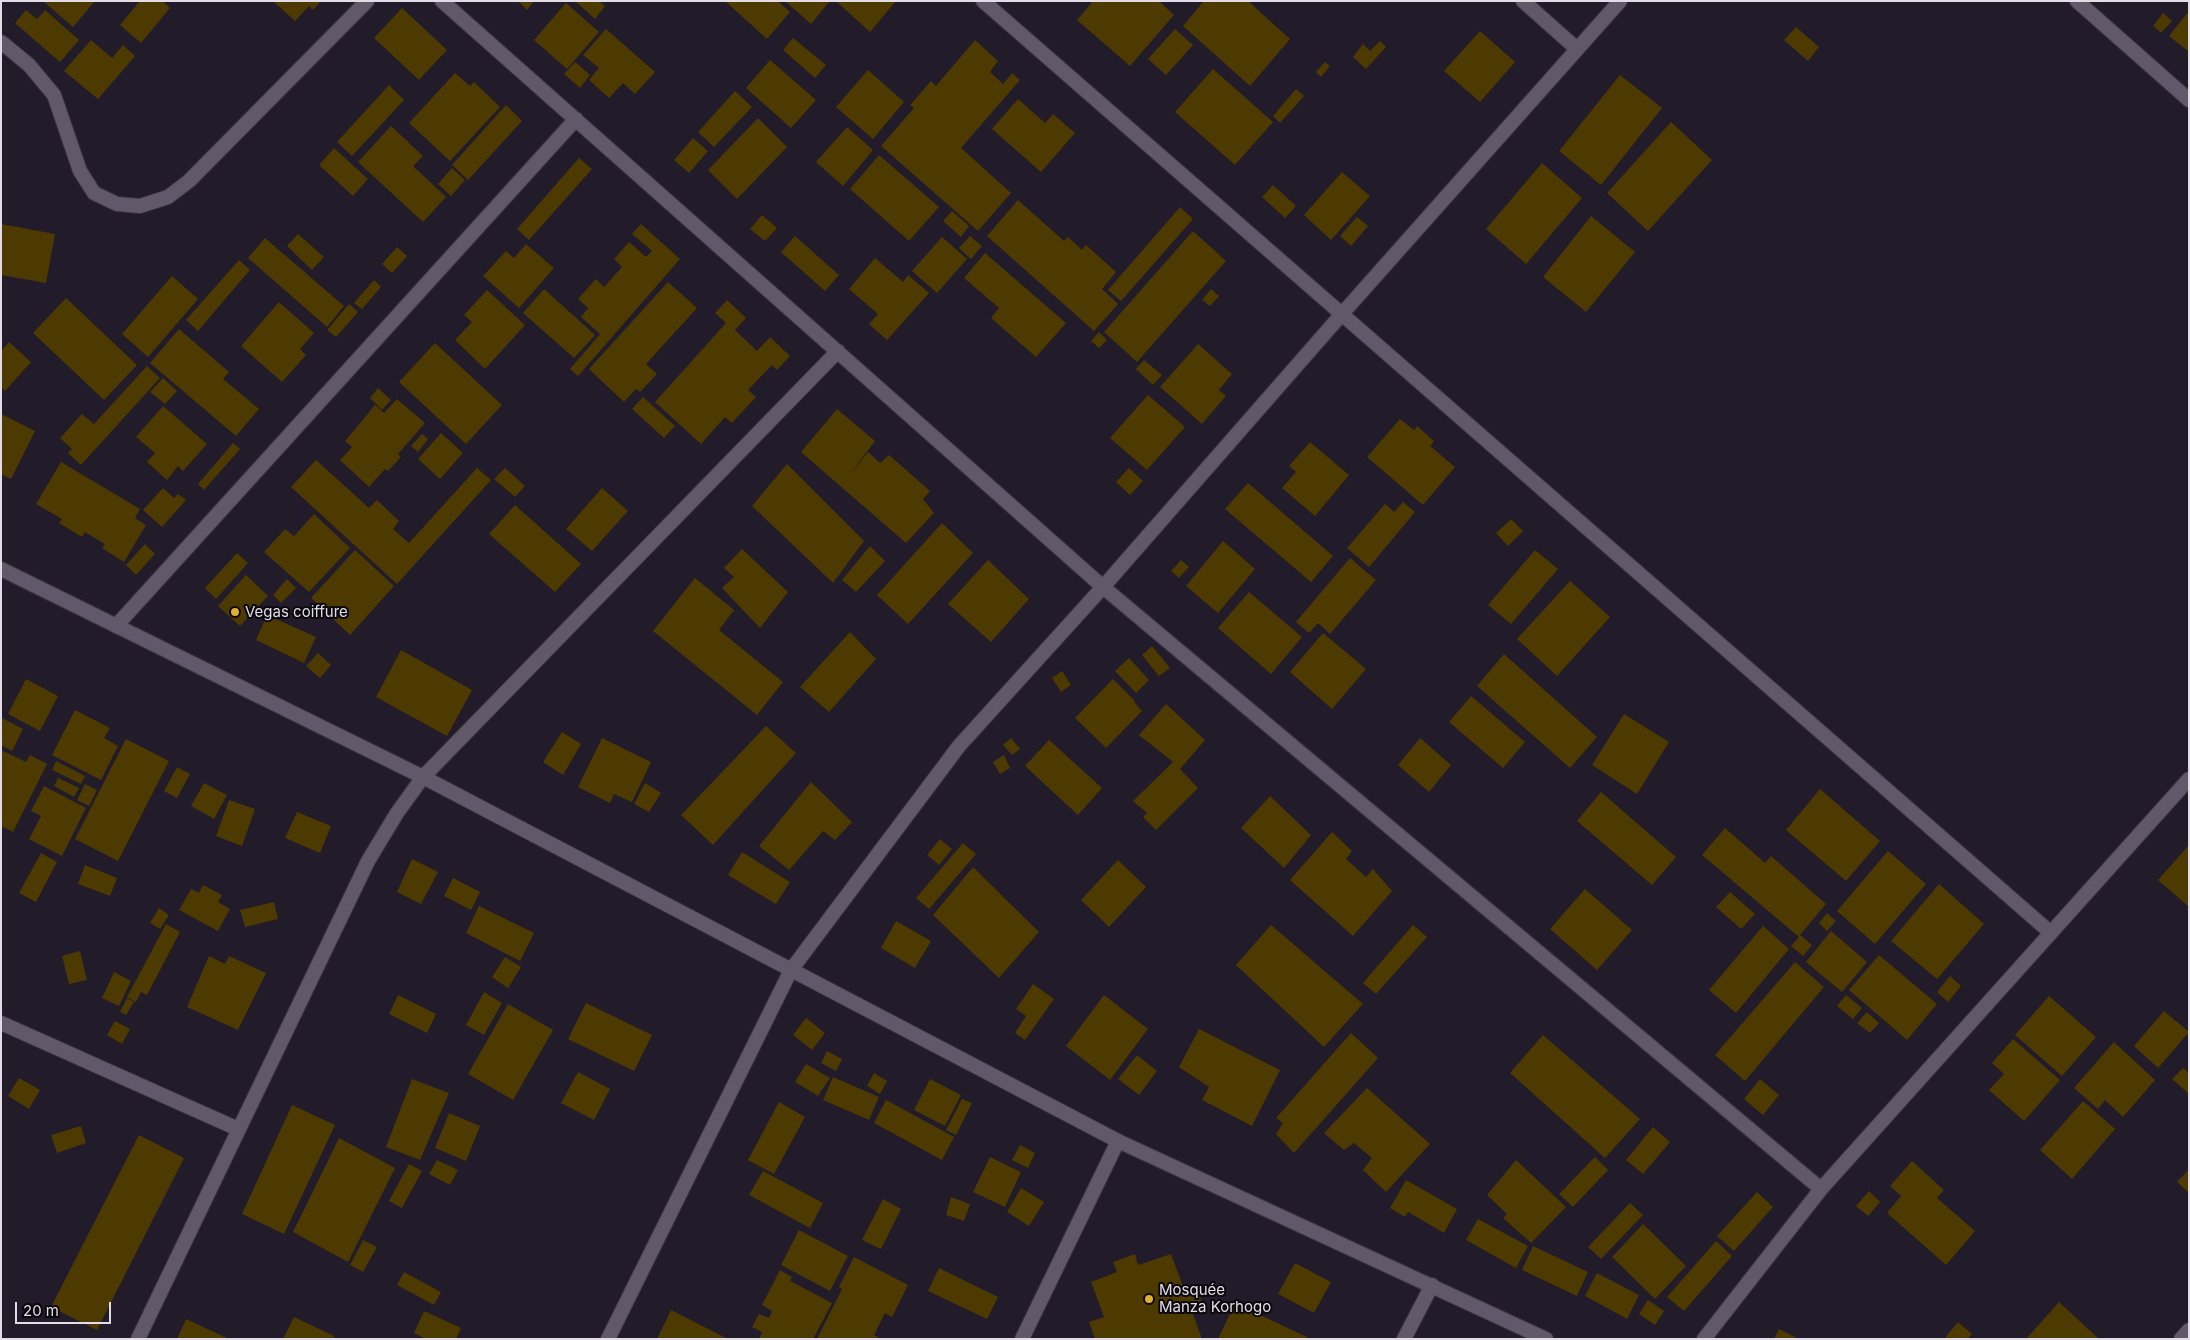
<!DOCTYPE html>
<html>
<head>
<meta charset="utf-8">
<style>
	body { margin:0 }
	#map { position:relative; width:2190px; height:1340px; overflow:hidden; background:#221b2a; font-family:Inter,sans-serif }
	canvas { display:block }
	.frame { position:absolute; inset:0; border:2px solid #e1dce6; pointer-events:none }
	.scale { position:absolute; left:15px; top:1302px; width:96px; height:22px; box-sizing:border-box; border:2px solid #e1dce6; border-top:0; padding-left:6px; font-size:15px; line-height:18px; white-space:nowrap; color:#e1dce6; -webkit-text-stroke:4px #0a070d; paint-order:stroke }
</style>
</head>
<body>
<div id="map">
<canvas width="2190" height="1340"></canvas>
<div class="frame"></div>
<div class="scale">20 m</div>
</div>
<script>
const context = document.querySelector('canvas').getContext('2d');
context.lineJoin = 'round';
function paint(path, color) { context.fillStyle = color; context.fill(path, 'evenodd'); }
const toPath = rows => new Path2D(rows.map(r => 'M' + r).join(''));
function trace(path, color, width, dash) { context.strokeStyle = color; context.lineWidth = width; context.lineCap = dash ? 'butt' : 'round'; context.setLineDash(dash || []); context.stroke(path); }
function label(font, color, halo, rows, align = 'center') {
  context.font = font + ' Inter,sans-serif'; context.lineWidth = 4; context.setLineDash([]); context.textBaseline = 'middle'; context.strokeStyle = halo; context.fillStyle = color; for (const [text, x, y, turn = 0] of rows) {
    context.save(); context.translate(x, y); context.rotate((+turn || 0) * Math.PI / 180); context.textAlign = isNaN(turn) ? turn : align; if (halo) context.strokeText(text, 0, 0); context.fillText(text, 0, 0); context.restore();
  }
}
const building = toPath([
	[43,1,95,1,73,27],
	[140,1,162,1,170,8,141,43,120,25],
	[273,1,321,1,313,10,309,6,295,21],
	[518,1,534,1,527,10],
	[575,1,599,1,605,6,595,19],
	[725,1,778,1,790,12,767,39],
	[785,1,829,1,829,2,811,24],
	[836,1,896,1,870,32],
	[1093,1,1159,1,1174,15,1130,66,1077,20],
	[1204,1,1248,1,1290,39,1250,86,1183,26],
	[566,3,599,32,567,69,534,40],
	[402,8,447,50,419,80,374,38],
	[26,10,37,19,45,10,79,40,60,62,15,23],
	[2189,11,2189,52,2169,36],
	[2163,13,2172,21,2161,33,2153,26],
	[1796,27,1819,47,1808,61,1784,40],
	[606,29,655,72,635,94,623,83,609,98,589,80,599,68,583,55],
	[1175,29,1193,45,1166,75,1148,59],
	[1480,31,1515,62,1480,102,1444,71],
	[793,38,826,65,815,78,783,50],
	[91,40,112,58,123,45,135,56,98,99,64,71],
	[975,40,998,61,990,72,1003,84,1012,73,1020,80,961,148,1011,193,978,231,881,146,914,108,910,105,931,81,936,86],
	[1380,41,1386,47,1366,69,1353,57,1363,44,1370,51],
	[770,60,816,100,791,128,746,88],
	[575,62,590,75,580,88,564,74],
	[1325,62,1330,66,1321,77,1316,72],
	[1213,69,1273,122,1235,165,1175,112],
	[868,70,904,102,873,139,836,107],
	[455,73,470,86,474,82,500,107,450,161,409,123],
	[1620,75,1662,108,1601,185,1559,151],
	[389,85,404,100,352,156,337,142],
	[1296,89,1304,96,1280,123,1273,116],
	[735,91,752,107,714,147,698,132],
	[1018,99,1045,123,1053,114,1075,133,1041,172,992,129],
	[506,105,522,121,468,180,452,165],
	[758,118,787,147,737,199,708,170],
	[1671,122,1712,160,1648,231,1607,193],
	[391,126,423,156,413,166,446,197,423,222,358,162],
	[847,127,873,150,843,186,816,162],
	[693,138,708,151,689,173,674,160],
	[334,148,368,179,353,196,319,165],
	[879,155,939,207,909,241,850,189],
	[579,158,592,169,529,240,517,229],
	[1542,163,1582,198,1526,264,1486,229],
	[452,168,465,180,451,196,438,184],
	[1342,172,1370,196,1331,240,1304,215],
	[1273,185,1296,206,1285,218,1262,197],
	[1018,200,1064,241,1068,237,1082,250,1086,245,1116,272,1102,289,1118,304,1094,331,987,236],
	[1180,207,1193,219,1121,301,1108,290],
	[952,211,969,226,961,237,943,221],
	[762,215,777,228,765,241,750,229],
	[1591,216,1635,252,1586,312,1543,277],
	[1357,217,1368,226,1351,246,1340,236],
	[1,224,55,234,46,283,1,275],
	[641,224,680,259,578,376,570,369,600,334,581,317,588,308,578,299,596,279,604,287,622,267,614,259,629,242,646,257,652,251,632,234],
	[1193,231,1226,261,1137,362,1104,332],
	[298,234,324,257,312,270,287,246],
	[795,236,839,275,825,291,781,252],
	[970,236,982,246,971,259,959,248],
	[942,237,967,259,937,293,912,271],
	[265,238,344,306,327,327,248,258],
	[526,244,554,268,519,308,483,276,506,251,514,258],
	[397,247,407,256,392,273,382,264],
	[985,253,1066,323,1036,357,991,318,999,308,964,278],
	[875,258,903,282,908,275,929,293,887,340,869,324,878,314,849,289],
	[239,260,250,270,198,331,186,320],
	[172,276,198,299,148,357,122,334],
	[374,280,381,287,362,309,354,303],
	[668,282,697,308,646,364,657,374,640,392,636,389,624,402,589,369],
	[544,289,595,335,574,358,523,313],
	[1211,289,1219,296,1210,306,1202,300],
	[487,290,525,325,485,369,455,340,472,322,464,315],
	[66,298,137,365,104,400,33,333],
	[727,300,746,318,735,330,757,351,770,337,790,356,777,370,772,365,748,390,756,397,732,423,725,417,701,444,655,402,726,323,715,313],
	[279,302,314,333,300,349,306,355,282,382,241,346],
	[349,304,358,312,336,337,327,330],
	[179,329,229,372,223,379,259,409,236,436,150,363],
	[1099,332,1107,340,1099,348,1091,341],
	[9,342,31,362,5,391,1,387,1,351],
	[435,343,502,405,466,444,399,382],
	[1198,344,1232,374,1219,390,1226,396,1202,424,1160,387],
	[1144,360,1162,375,1153,385,1136,369],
	[147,366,160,378,81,465,68,453,72,449,60,438,82,414,94,424],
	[163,378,177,391,165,404,150,392],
	[378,388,391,400,382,410,370,398],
	[1148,395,1185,427,1147,470,1110,438],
	[643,397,675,426,664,438,632,409],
	[397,399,425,423,398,454,401,457,388,471,385,469,369,487,340,460,352,447,345,441,375,405,384,413],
	[163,406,207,444,183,471,178,466,167,480,147,462,155,453,136,437],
	[837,409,875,441,849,475,868,452,880,463,889,455,930,491,923,499,934,513,906,543,801,452],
	[1,414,35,431,11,479,1,474],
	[1400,419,1414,430,1417,426,1434,441,1430,446,1455,467,1423,505,1367,457],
	[441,433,463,453,440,479,418,459],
	[422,434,428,439,418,452,411,446],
	[1310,442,1349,475,1315,516,1282,488,1296,472,1289,466],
	[233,443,240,449,204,490,198,484],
	[316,460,369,508,377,500,399,521,393,529,409,543,477,468,491,480,397,584,291,487],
	[61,462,140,509,135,518,146,525,124,562,102,548,105,544,85,532,82,537,59,523,62,519,36,504],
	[787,464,864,541,833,583,752,506],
	[505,468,525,486,515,497,494,479],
	[1129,468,1143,481,1130,495,1116,482],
	[1248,483,1333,556,1311,582,1225,509],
	[163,488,174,498,178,494,186,500,162,527,143,510],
	[602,488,628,511,592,551,566,529],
	[1403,502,1415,512,1369,567,1347,548,1385,504,1394,512],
	[515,505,581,564,555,592,489,534],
	[314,514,350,548,309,592,264,552,285,529,294,536],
	[1511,519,1523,531,1508,546,1496,533],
	[942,523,973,553,908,624,877,595],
	[1223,541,1255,569,1218,613,1186,586],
	[145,544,155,554,136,575,126,565],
	[870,546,885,561,856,592,842,580],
	[742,549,788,592,760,628,722,588,734,577,724,568],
	[355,550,394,586,350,635,311,598],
	[1535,550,1558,569,1511,624,1488,605],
	[237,553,248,563,216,599,205,588],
	[1350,558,1376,580,1330,634,1318,623,1309,633,1296,622],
	[988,560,1029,599,991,642,948,604],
	[1181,560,1189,567,1179,578,1171,571],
	[246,575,268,596,240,626,218,606],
	[695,578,734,610,719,630,783,682,757,715,653,631],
	[287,579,296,588,281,603,273,595],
	[1570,581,1610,617,1557,676,1517,639],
	[1249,592,1302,637,1271,674,1218,628],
	[267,615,316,637,304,663,256,640],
	[850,632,876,659,829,712,800,687],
	[1323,633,1366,669,1332,709,1290,672],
	[1152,646,1170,668,1159,676,1142,655],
	[401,650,472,690,447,736,376,697],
	[318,653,331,665,320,678,306,666],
	[1504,654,1597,737,1570,768,1477,686],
	[1129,658,1149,680,1136,693,1115,671],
	[1062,671,1071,685,1061,692,1052,678],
	[26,679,58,696,40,731,8,714],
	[1113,679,1135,701,1134,702,1142,711,1106,748,1075,718],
	[1471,696,1525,742,1503,768,1449,722],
	[1166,704,1205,740,1180,769,1198,788,1156,830,1143,817,1147,813,1133,801,1173,762,1139,735],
	[75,710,110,728,104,738,118,746,101,780,52,755],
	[1624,714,1669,742,1637,794,1592,765],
	[2,718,23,729,12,751,1,745],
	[766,726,796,753,713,845,681,815],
	[562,732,581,744,563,775,543,762],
	[602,738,651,762,632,802,614,794,610,803,578,787],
	[1011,738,1020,749,1012,755,1003,745],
	[1420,738,1451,765,1429,792,1398,765],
	[126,739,169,761,118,861,75,839],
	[1049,740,1102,788,1078,815,1025,766],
	[1,750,26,762,30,755,47,764,13,832,1,826],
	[1004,755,1010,768,1000,774,993,762],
	[56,761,85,776,81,784,52,770],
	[177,767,190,774,177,798,164,791],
	[58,778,79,788,74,797,54,786],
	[811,782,852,822,835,840,823,831,789,870,759,846],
	[204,783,227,795,214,819,191,806],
	[645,783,661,793,649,812,634,804],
	[85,784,97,790,89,806,77,800],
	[44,786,86,808,62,856,29,839,41,816,31,811],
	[1820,789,1880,841,1846,881,1786,830],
	[1601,792,1676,857,1652,885,1577,821],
	[1270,796,1311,835,1284,868,1241,828],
	[229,800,255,809,242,846,216,836],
	[297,812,331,826,320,853,285,838],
	[1725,828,1765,863,1771,856,1826,904,1800,935,1812,945,1803,956,1791,946,1799,937,1702,855],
	[1332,832,1352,851,1346,859,1366,877,1373,869,1392,891,1353,936,1290,880],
	[940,839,952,849,939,865,927,855],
	[963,843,976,854,929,909,916,898],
	[2189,845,2189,907,2158,880],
	[1888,851,1926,884,1875,944,1837,911],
	[742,852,790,882,776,904,728,875],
	[41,853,57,862,36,902,19,893],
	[412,859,438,872,421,904,397,892],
	[1118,860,1146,887,1109,927,1081,900],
	[85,865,117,878,110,896,78,884],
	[973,867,1039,932,999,978,933,915],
	[453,878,480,892,471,910,444,896],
	[1939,884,1984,924,1937,979,1891,941],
	[203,885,222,895,218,902,230,909,218,931,179,910,191,889,199,893],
	[1585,889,1632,930,1597,970,1550,929],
	[1730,892,1755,914,1741,929,1716,907],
	[274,902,278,919,245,927,240,910],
	[479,906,534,933,520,961,466,933],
	[159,908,169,915,160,929,150,923],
	[1827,913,1836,921,1827,931,1819,923],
	[896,921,931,941,915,968,881,948],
	[166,924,180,932,147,995,141,992,136,1002,127,997],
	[1271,925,1363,1004,1324,1047,1236,965],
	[1413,925,1427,937,1376,994,1363,983],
	[1763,926,1789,949,1736,1013,1709,990],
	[1831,931,1867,962,1842,992,1806,962],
	[80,951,87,980,69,984,62,956],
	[1879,955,1937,1004,1907,1040,1849,990],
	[209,956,225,964,229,956,266,973,238,1030,187,1007],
	[505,957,521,967,508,988,492,977],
	[1795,962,1824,987,1745,1081,1715,1055],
	[114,972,131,981,119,1006,102,998],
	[1950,976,1961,986,1948,1002,1937,992],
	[1033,984,1054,999,1025,1040,1015,1033,1026,1016,1016,1009],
	[484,992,502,1003,484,1035,466,1025],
	[398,995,436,1014,427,1033,389,1014],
	[1104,995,1148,1029,1110,1080,1066,1046],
	[1846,995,1862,1008,1853,1019,1837,1006],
	[2049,996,2096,1037,2062,1076,2015,1035],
	[127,998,134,1002,126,1015,120,1012],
	[586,1003,652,1035,634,1071,568,1039],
	[508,1004,553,1030,513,1100,468,1074],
	[2164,1011,2189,1032,2158,1068,2134,1046],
	[1867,1012,1879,1023,1870,1033,1857,1023],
	[806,1018,825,1033,812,1050,793,1035],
	[115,1021,130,1029,122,1044,107,1035],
	[1199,1029,1280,1070,1252,1126,1202,1100,1209,1087,1179,1067],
	[1351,1033,1378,1058,1294,1153,1276,1134,1283,1123,1276,1118],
	[1543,1035,1640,1119,1605,1158,1510,1073],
	[2013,1039,2060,1080,2024,1121,1989,1090,2004,1074,1992,1063],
	[2114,1042,2155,1080,2123,1117,2105,1100,2098,1109,2074,1088],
	[827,1051,842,1059,836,1071,821,1063],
	[1137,1055,1157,1071,1139,1095,1118,1079],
	[806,1064,830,1078,818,1096,795,1082],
	[2183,1068,2189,1073,2189,1094,2172,1079],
	[578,1072,610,1089,594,1120,561,1103],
	[874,1073,887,1081,880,1094,867,1086],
	[833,1077,879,1097,869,1120,823,1100],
	[19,1078,40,1090,29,1109,8,1096],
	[412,1079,449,1093,420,1160,386,1147],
	[930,1079,961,1095,945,1126,914,1110],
	[1760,1079,1779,1095,1763,1115,1744,1099],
	[1367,1088,1430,1144,1386,1192,1363,1170,1372,1158,1354,1143,1344,1150,1324,1133],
	[962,1099,972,1103,956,1135,946,1130],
	[886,1100,954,1137,942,1160,874,1123],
	[2083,1101,2115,1129,2072,1179,2040,1150],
	[779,1102,805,1117,774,1174,748,1160],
	[292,1105,335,1125,284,1234,242,1214],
	[449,1113,480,1126,466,1161,435,1148],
	[81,1126,86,1143,57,1153,51,1135],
	[1653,1127,1670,1142,1643,1174,1626,1160],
	[139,1135,184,1158,97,1330,51,1307],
	[339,1138,395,1168,348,1262,293,1232],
	[1020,1145,1035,1153,1028,1168,1012,1160],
	[990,1157,1021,1172,1005,1207,973,1192],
	[1595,1157,1608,1170,1573,1207,1559,1194],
	[437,1160,458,1170,450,1185,429,1174],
	[1516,1160,1566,1207,1531,1243,1503,1218,1507,1214,1487,1195],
	[1912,1161,1944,1190,1937,1198,1975,1231,1946,1265,1887,1213,1901,1196,1890,1186],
	[409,1164,422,1171,402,1208,389,1201],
	[2189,1169,2189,1193,2177,1182],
	[763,1171,823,1203,810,1228,749,1195],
	[1406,1180,1457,1209,1444,1233,1408,1212,1405,1217,1390,1208],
	[1021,1188,1044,1202,1029,1226,1007,1212],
	[1869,1191,1880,1202,1868,1216,1856,1206],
	[1757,1192,1773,1207,1734,1251,1717,1236],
	[951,1197,970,1204,964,1221,946,1215],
	[883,1199,901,1209,881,1249,862,1240],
	[1630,1203,1643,1215,1601,1259,1588,1247],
	[1478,1219,1528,1246,1516,1268,1466,1240],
	[1643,1224,1686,1266,1655,1299,1612,1257],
	[799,1230,848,1256,830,1291,781,1265],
	[363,1240,377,1247,363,1272,350,1265],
	[1716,1241,1732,1256,1684,1311,1667,1297],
	[1533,1246,1588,1272,1577,1296,1522,1270],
	[1135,1254,1138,1265,1171,1254,1184,1289,1196,1285,1204,1309,1193,1314,1202,1339,1095,1339,1089,1322,1104,1317,1091,1282,1117,1272,1113,1262],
	[854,1257,908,1285,892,1317,885,1313,874,1335,881,1339,817,1339,842,1289,839,1287],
	[1295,1263,1331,1282,1314,1313,1278,1294],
	[939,1268,998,1297,987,1319,928,1291],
	[780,1270,792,1277,790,1281,832,1303,813,1339,759,1339,762,1332,752,1327,759,1314,769,1318,772,1311,762,1305],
	[404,1272,441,1292,434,1305,397,1285],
	[1597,1273,1639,1295,1627,1319,1585,1296],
	[1648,1300,1664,1311,1655,1325,1639,1314],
	[2059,1302,2099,1339,2026,1339],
	[1235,1303,1311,1339,1218,1339],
	[671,1310,728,1339,657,1339],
	[424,1311,461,1328,456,1339,426,1339,414,1333],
	[294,1317,334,1336,333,1339,283,1339],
	[186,1319,229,1339,177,1339],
	[1958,1322,1972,1334,1968,1339,1944,1339],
	[1779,1329,1799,1339,1774,1339]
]);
const minor = toPath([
	[442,1,1103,587,1821,1189],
	[983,1,2051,933],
	[1523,1,1577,49],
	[2077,1,2189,100],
	[1,42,29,65,54,95,80,171,94,193,117,204,140,206,168,197,189,181,367,1],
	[116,626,576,119],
	[1,1023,238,1129],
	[138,1339,368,861,397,813,423,777,838,351],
	[608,1339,791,970,959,746,1103,587,1341,315,1620,1],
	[1022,1339,1118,1141],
	[1404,1339,1432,1285],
	[1704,1339,1821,1189,2189,779],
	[2181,1339,2189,1330]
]);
const tertiary = toPath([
	[1,569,423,777,1118,1141,1546,1339]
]);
const markers = [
	[235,612,5,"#deb133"],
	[1149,1299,5,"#deb133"]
];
const poiNames = [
	["Vegas coiffure",245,612],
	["Mosquée",1159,1290],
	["Manza Korhogo",1159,1307]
];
paint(building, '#4d3a00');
trace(minor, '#3b3541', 16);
trace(tertiary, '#3b3541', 16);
trace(minor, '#61596a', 14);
trace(tertiary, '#61596a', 14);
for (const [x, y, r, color] of markers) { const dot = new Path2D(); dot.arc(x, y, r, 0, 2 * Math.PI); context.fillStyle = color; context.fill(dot); trace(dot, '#0a070d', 2); }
label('15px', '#e1dce6', '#0a070d', poiNames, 'left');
</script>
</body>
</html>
